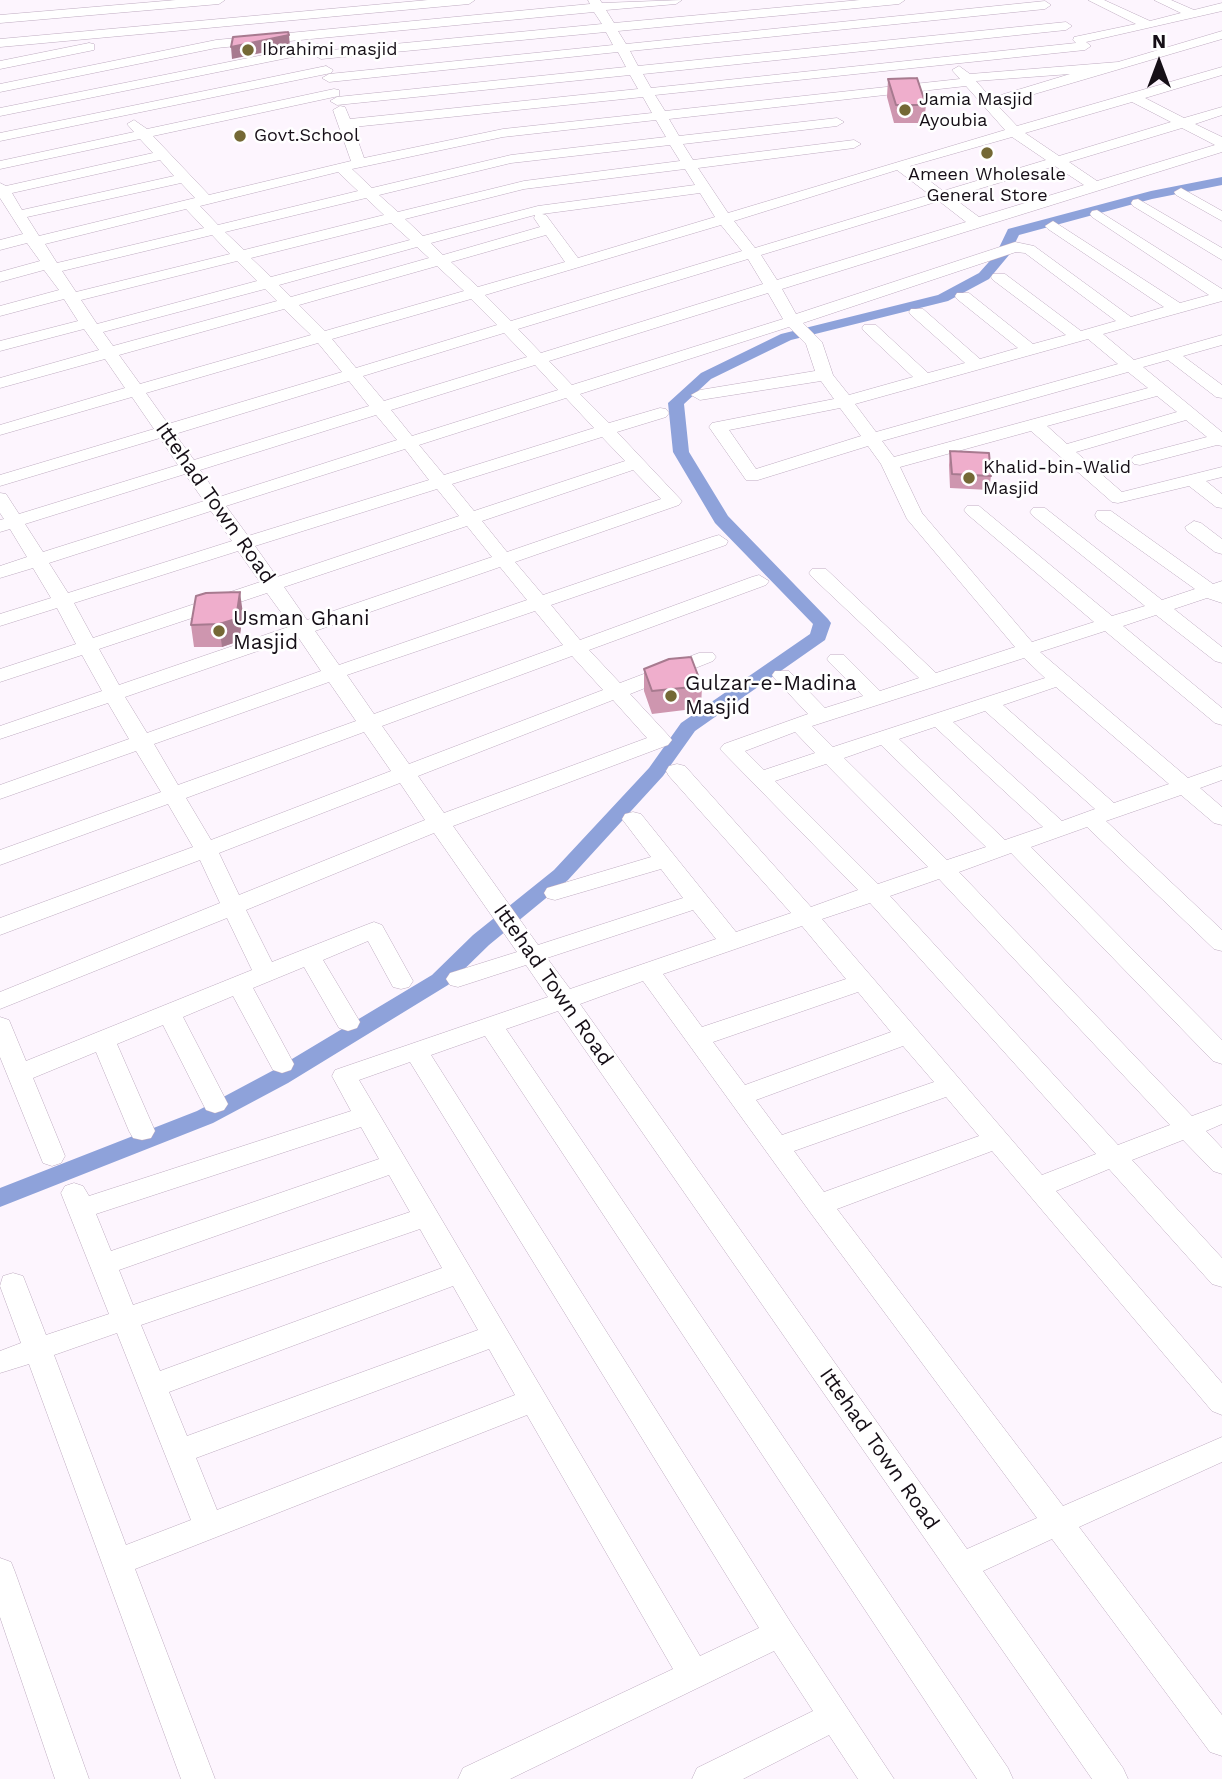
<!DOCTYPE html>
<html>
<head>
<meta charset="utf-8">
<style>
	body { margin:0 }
	#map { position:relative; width:1222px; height:1779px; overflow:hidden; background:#fdf5fe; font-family:"Work Sans",sans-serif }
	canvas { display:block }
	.north { position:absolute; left:1124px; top:28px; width:70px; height:70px; -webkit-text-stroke:5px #fff; paint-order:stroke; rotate:0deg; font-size:19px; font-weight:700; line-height:28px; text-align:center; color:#160f17 }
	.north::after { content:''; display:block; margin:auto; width:24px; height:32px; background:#160f17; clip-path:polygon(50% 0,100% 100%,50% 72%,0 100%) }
</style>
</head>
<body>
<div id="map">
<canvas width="1222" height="1779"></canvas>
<div class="north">N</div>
</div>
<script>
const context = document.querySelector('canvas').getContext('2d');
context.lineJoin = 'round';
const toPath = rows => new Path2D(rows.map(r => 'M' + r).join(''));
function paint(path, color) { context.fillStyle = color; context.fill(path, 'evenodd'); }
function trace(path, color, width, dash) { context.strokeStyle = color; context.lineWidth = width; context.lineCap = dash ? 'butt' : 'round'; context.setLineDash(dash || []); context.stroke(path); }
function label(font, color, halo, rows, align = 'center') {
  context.font = font + ' "Work Sans",sans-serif'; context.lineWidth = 5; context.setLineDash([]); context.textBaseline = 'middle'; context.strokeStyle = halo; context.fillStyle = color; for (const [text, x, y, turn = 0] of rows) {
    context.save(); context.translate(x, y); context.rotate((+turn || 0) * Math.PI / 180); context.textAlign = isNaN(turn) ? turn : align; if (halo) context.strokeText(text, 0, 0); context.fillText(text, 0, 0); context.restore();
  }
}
const canal = toPath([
	[1222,177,1222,185,1152,199,1019,235,1009,255,989,279,948,301,791,340,711,379,684,404,689,452,728,516,828,619,831,623,825,640,695,731,663,776,568,880,489,945,448,985,288,1083,213,1123,0,1207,0,1188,197,1111,272,1071,432,975,473,935,554,870,649,768,681,723,810,634,813,624,715,523,673,452,668,403,701,373,781,334,938,295,979,273,996,254,1008,229,1151,191,1222,177]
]);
const minor = toPath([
	[176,0,225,0,219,4,0,23,0,15,176,0],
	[428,0,475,0,469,4,0,47,0,39,428,0],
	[588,0,600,0,602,3,682,0,676,4,606,10,614,23,860,0,905,0,899,4,618,31,626,44,1045,1,1051,5,1045,9,630,51,638,66,1066,22,1072,26,1066,30,643,74,651,88,1076,43,1073,40,1074,37,1136,24,1088,0,1104,0,1150,21,1181,13,1154,0,1171,0,1194,10,1222,3,1222,11,1086,42,1091,46,1085,50,655,95,665,111,960,79,952,70,959,66,970,74,1118,62,1222,31,1222,39,997,105,1017,126,1222,67,1222,75,1145,98,1184,118,1222,107,1222,115,1195,124,1222,137,1222,152,782,289,796,314,1015,242,1034,246,1131,317,1164,307,1048,229,1045,226,1053,221,1180,303,1209,295,1092,217,1090,214,1092,211,1097,210,1222,289,1222,301,1103,334,1134,360,1222,335,1222,345,1183,356,1222,385,1222,398,1216,397,1168,360,1143,367,1222,432,1222,446,1217,445,1140,465,1134,464,1131,460,1134,456,1207,437,1186,420,1076,452,1122,492,1222,467,1222,477,1206,481,1222,494,1222,508,1216,507,1189,486,1118,503,1112,502,1031,431,900,467,922,513,1032,642,1094,622,967,514,964,510,967,506,979,506,1112,616,1145,606,1033,516,1030,512,1033,508,1045,508,1162,600,1195,589,1097,519,1095,515,1097,511,1111,511,1213,584,1222,581,1222,603,1207,598,1174,609,1222,647,1222,663,1215,661,1156,615,1123,626,1222,708,1222,725,1215,723,1105,631,1040,652,1188,778,1222,766,1222,780,1200,788,1222,807,1222,825,1214,823,1181,795,1106,821,1222,930,1222,951,1214,949,1087,827,1031,847,1222,1040,1222,1064,1213,1061,1011,853,959,872,1192,1116,1222,1105,1222,1124,1206,1131,1222,1148,1222,1174,1213,1171,1183,1140,1132,1160,1222,1258,1222,1287,1212,1284,1109,1169,1056,1191,1222,1383,1222,1415,1212,1411,992,1151,837,1209,1063,1506,1222,1437,1222,1462,1079,1527,1222,1715,1222,1756,1210,1752,1052,1539,983,1571,1123,1768,1128,1779,1092,1779,558,1011,506,1029,1008,1768,1013,1779,977,1779,485,1036,431,1055,791,1623,894,1779,858,1779,829,1735,743,1779,692,1779,697,1768,813,1711,774,1651,510,1779,458,1779,463,1768,673,1669,527,1415,135,1569,215,1779,181,1779,29,1364,0,1373,0,1351,21,1343,0,1286,3,1276,13,1273,23,1276,46,1335,109,1314,61,1193,65,1186,74,1183,83,1186,89,1196,351,1111,332,1076,335,1070,548,997,526,965,458,987,450,985,446,979,450,973,517,952,434,833,246,910,272,962,366,925,374,922,382,925,413,981,409,987,401,989,393,987,368,941,323,960,360,1022,357,1028,348,1031,339,1028,304,967,253,988,294,1064,291,1070,282,1073,273,1070,233,996,183,1017,228,1104,224,1110,215,1113,206,1110,163,1025,117,1044,155,1131,151,1138,142,1140,133,1138,129,1131,96,1052,33,1078,65,1156,61,1163,52,1166,43,1163,0,1057,0,1017,9,1020,26,1061,252,970,227,918,0,1009,0,992,220,903,200,860,0,935,0,918,193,847,168,804,0,865,0,850,161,792,136,751,0,799,0,785,129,739,108,703,0,739,0,726,102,691,82,655,0,682,0,669,76,644,57,608,0,626,0,614,51,598,33,568,0,578,0,566,27,557,10,529,0,532,0,520,4,519,0,513,0,493,6,494,19,514,178,465,160,438,0,486,0,475,154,429,132,397,0,435,0,425,125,388,105,359,0,388,0,378,99,350,84,329,0,351,0,341,78,321,64,299,0,316,0,306,59,290,44,270,0,282,0,272,40,261,27,243,0,250,0,240,23,234,0,198,0,183,6,186,153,153,140,139,0,169,0,161,134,132,127,124,134,120,147,129,334,89,339,90,339,96,334,97,153,136,209,195,351,161,333,110,340,106,345,107,350,119,638,89,630,75,337,105,330,101,337,97,626,67,618,52,329,82,322,78,329,74,613,45,606,32,321,59,314,55,317,52,0,116,0,108,318,44,324,48,321,51,602,24,594,12,216,48,0,92,0,84,216,40,590,4,588,0],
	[1070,74,991,98,976,81,1070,74],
	[966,86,1005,130,728,213,698,168,854,148,861,144,854,140,693,160,683,144,837,126,844,122,837,118,679,136,669,119,966,86],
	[643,97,652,113,503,129,364,158,353,127,643,97],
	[1132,102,1171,122,1059,156,1025,133,1132,102],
	[656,120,666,137,511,155,372,188,352,169,503,137,656,120],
	[1182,128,1215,145,1097,181,1069,162,1182,128],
	[1012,137,1046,160,943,191,910,166,1012,137],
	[670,145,680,161,524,181,398,212,379,195,511,163,670,145],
	[160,160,174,176,22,210,12,193,160,160],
	[1055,166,1084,185,979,217,952,197,1055,166],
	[685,169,695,185,538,206,423,236,405,219,524,189,685,169],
	[897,170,930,195,755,248,734,221,897,170],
	[338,172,358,191,218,225,200,206,338,172],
	[181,183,195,198,39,236,27,217,181,183],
	[700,193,715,217,578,258,546,215,542,214,700,193],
	[366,198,384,215,244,250,225,232,366,198],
	[939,201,966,222,777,280,761,255,939,201],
	[186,209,204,228,57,263,45,244,186,209],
	[535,215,534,218,540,227,443,255,431,243,535,215],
	[391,223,410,240,271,277,251,258,391,223],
	[721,225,742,251,511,321,485,295,721,225],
	[212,235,230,254,76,292,62,271,212,235],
	[546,235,565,262,478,287,451,262,546,235],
	[417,247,429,258,291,297,279,285,417,247],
	[1016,252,1025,253,1116,321,1081,331,1005,274,993,274,991,277,993,280,1066,335,1033,344,969,293,957,293,955,296,957,299,1018,348,980,359,923,309,911,309,909,312,911,315,965,363,928,373,876,325,864,325,862,328,864,331,913,377,849,395,833,375,822,342,803,323,1016,252],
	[748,259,763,284,541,353,518,329,748,259],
	[237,261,257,281,97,324,81,300,237,261],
	[437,266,464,291,325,331,299,305,437,266],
	[265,289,277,301,113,346,103,332,265,289],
	[768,293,783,319,572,385,549,361,768,293],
	[471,299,497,325,356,368,332,339,471,299],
	[284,309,311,335,140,384,119,355,284,309],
	[789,327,806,344,815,371,700,390,691,395,700,400,821,381,834,399,712,423,709,427,746,480,758,480,868,446,881,464,907,519,1015,647,936,673,826,569,812,569,809,573,812,577,919,678,880,691,844,655,830,655,827,659,830,663,863,696,825,708,789,671,775,671,772,675,775,679,808,714,724,744,720,749,858,890,811,907,685,766,677,764,669,766,666,771,669,776,791,913,736,932,641,814,633,812,625,814,622,819,651,857,547,888,544,893,547,898,555,900,661,869,683,898,538,945,453,826,668,745,672,740,668,735,630,694,713,661,716,657,713,653,699,653,620,683,589,650,766,585,769,581,759,575,752,577,580,640,551,605,726,545,728,541,719,535,712,537,543,595,515,562,679,505,682,501,617,432,666,417,669,413,666,409,660,408,609,423,580,394,789,327],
	[504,333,527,357,384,401,363,376,504,333],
	[1088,339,1118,364,876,432,855,404,1088,339],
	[318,343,342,372,168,424,146,393,318,343],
	[535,365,558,390,412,436,391,410,535,365],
	[1128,372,1148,388,894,457,882,441,1128,372],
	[349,381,369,406,194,460,175,434,349,381],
	[1157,396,1177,412,1067,444,1047,426,1157,396],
	[566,398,594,428,444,475,419,445,566,398],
	[840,408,861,436,756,469,729,430,840,408],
	[376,415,397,440,219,497,200,470,376,415],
	[602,437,625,461,474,511,452,484,602,437],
	[405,449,429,480,248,536,226,506,405,449],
	[633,470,661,499,507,552,482,521,633,470],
	[185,474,204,501,43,552,25,524,185,474],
	[437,489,459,516,277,577,255,546,437,489],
	[211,511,232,541,68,593,49,563,211,511],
	[467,526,492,557,307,620,284,587,467,526],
	[238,551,260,582,93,638,74,603,238,551],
	[500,567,527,600,339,665,315,631,500,567],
	[267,593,291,626,119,685,99,649,267,593],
	[535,611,563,645,374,714,347,675,535,611],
	[298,637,321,671,147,733,125,697,298,637],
	[572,656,603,690,409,764,382,726,572,656],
	[1024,658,1045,678,833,747,812,726,1024,658],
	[329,682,356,721,178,785,154,744,329,682],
	[1056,687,1169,784,1114,803,1003,705,1056,687],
	[613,700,647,738,444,813,418,776,613,700],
	[985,711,1095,809,1062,821,953,722,985,711],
	[935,727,1043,827,1005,840,899,739,935,727],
	[364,732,391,771,211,840,186,798,364,732],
	[795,732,815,753,764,770,745,751,795,732],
	[881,745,986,847,947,860,844,758,881,745],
	[826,764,928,867,878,884,775,781,826,764],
	[400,783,425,820,239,895,219,853,400,783],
	[939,879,1170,1125,1118,1145,890,896,939,879],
	[870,903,1096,1154,1042,1175,822,919,870,903],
	[693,910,716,939,570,989,547,958,693,910],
	[802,926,846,979,702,1027,663,974,802,926],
	[643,981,810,1212,1037,1518,967,1549,580,1004,643,981],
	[858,992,891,1032,745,1085,713,1042,858,992],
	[903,1046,934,1082,782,1135,756,1100,903,1046],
	[410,1062,759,1628,700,1656,359,1080,410,1062],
	[946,1097,979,1136,824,1192,794,1151,946,1097],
	[361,1127,379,1159,111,1251,96,1214,361,1127],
	[389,1175,410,1212,133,1305,119,1270,389,1175],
	[420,1229,442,1268,160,1371,141,1325,420,1229],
	[453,1286,478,1330,187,1436,169,1392,453,1286],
	[117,1333,191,1520,126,1545,54,1355,117,1333],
	[489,1349,515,1395,217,1510,196,1458,489,1349],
	[89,43,94,44,94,50,0,69,0,61,89,43],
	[326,66,333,70,331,73,0,141,0,133,326,66],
	[1181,188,1222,211,1222,221,1176,195,1174,192,1181,188],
	[1138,199,1222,248,1222,260,1133,206,1131,203,1133,200,1138,199],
	[1194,521,1201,523,1222,539,1222,554,1215,552,1187,531,1185,527,1194,521],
	[0,1558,11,1562,15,1572,89,1779,55,1779,0,1617,0,1558]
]);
const wall = toPath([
	[888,79,926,105,924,123,894,123,887,97],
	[950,451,991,476,989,490,950,488,949,465],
	[243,614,239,641,222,647,194,647,191,625],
	[644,669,702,686,701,708,652,714,644,691]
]);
const shadedWall = toPath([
	[289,35,290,47,232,59,231,47],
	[240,592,243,614,239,641,222,647,219,624]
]);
const building = toPath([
	[288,32,289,35,231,47,233,37,288,32],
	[917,78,926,105,896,105,888,79,917,78],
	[950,451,989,453,991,476,952,474,950,451],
	[240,592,236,619,219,624,191,625,196,596,206,593,240,592],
	[691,657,702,686,652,691,644,669,669,659,691,657]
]);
const markers = [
	[248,50,7,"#746835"],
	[905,110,7,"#746835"],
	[240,136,7,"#746835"],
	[987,153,7,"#746835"],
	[969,478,7,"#746835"],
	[219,631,7,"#746835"],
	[671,696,7,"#746835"]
];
const farPoinames = [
	["Ibrahimi masjid",262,50],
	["Jamia Masjid",919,100],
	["Ayoubia",919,121],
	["Govt.School",254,136],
	["Ameen Wholesale",987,175,"center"],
	["General Store",987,196,"center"],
	["Khalid-bin-Walid",983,468],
	["Masjid",983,489]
];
const streetNames = [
	["Ittehad Town Road",215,503,55],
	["Ittehad Town Road",553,985,55],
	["Ittehad Town Road",879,1449,55]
];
const poiNames = [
	["Usman Ghani",233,619],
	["Masjid",233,643],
	["Gulzar-e-Madina",685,684],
	["Masjid",685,708]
];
paint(canal, '#8ea2da');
trace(minor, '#beabc0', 1);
paint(minor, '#fff');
paint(wall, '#ce96af');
paint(shadedWall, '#a77a8f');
paint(building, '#efaecc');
trace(building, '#a77a8f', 2);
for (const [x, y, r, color] of markers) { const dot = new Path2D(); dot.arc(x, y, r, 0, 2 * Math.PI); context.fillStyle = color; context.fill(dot); trace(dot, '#fff', 2.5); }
label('18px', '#160f17', '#fff', farPoinames, 'left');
label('21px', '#160f17', '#fff', streetNames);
label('21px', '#160f17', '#fff', poiNames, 'left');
</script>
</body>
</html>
